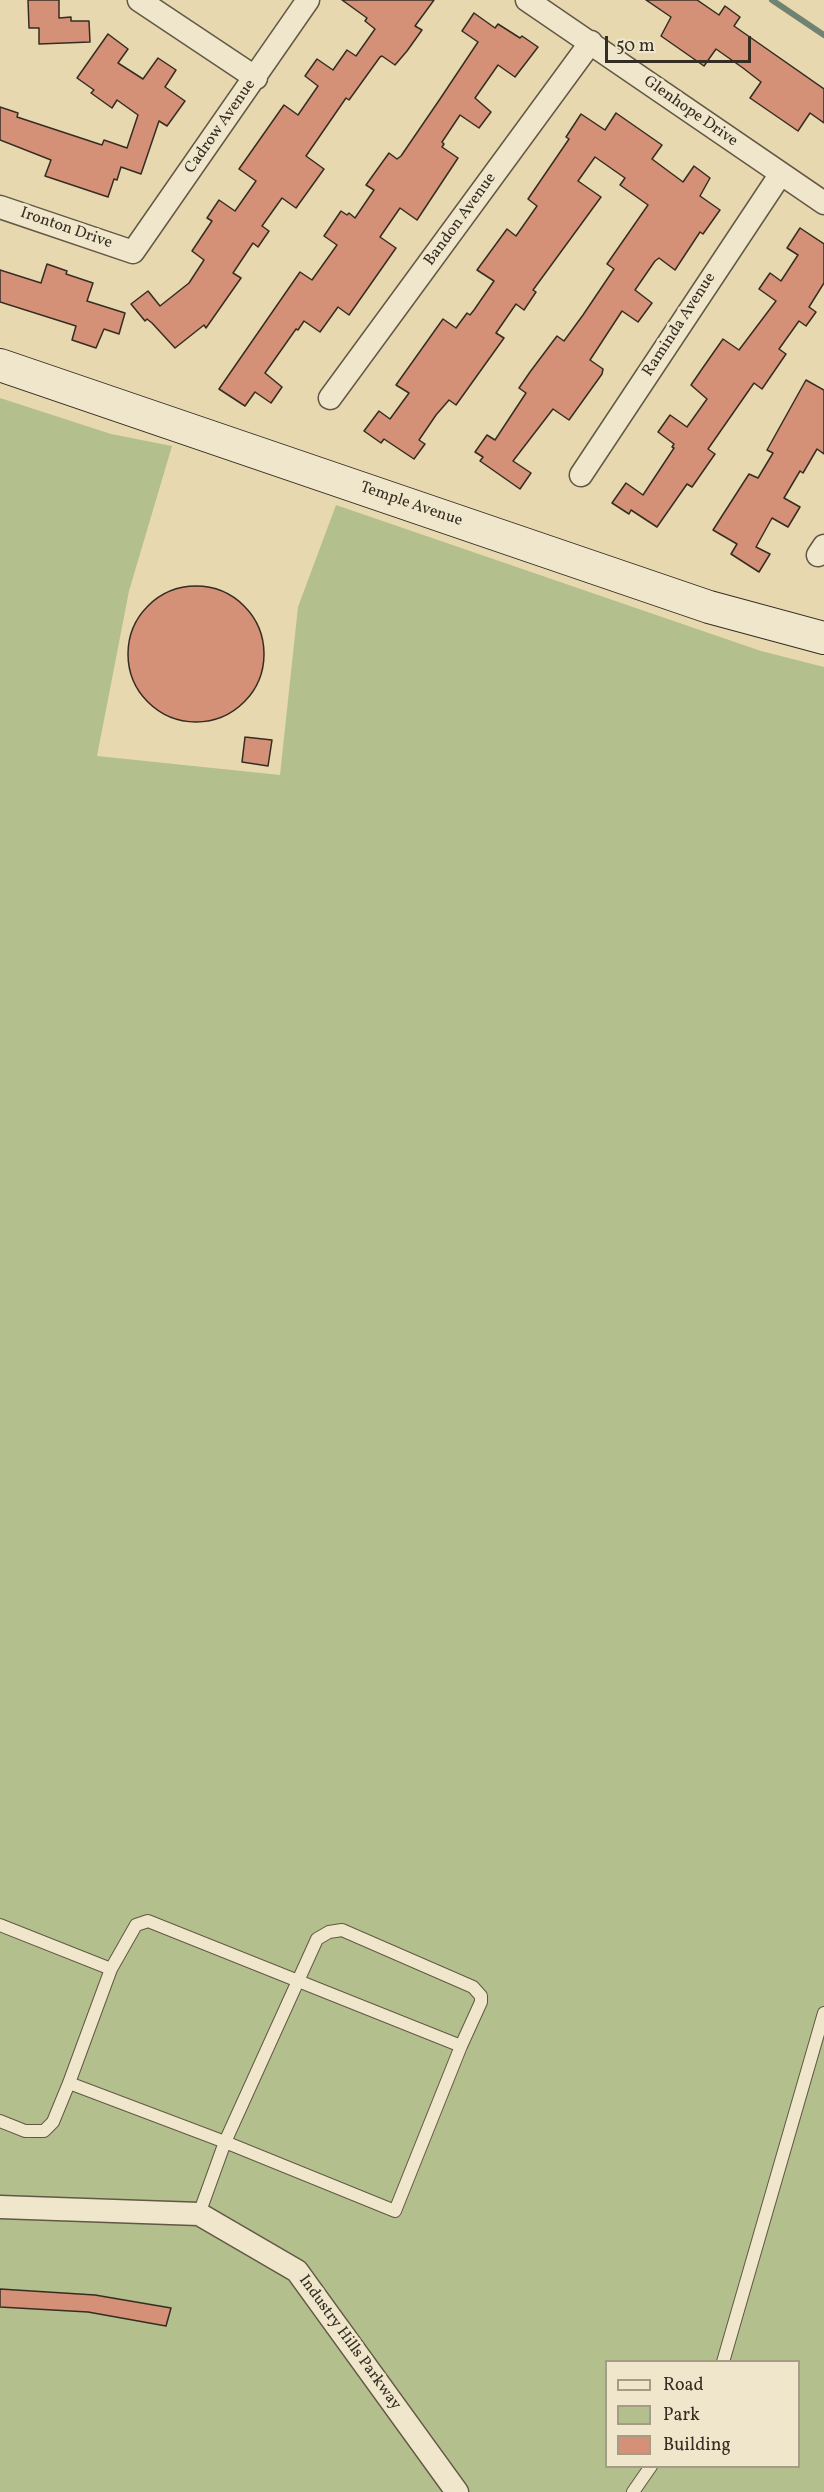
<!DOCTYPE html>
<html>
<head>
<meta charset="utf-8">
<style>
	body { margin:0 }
	#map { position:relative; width:824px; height:2492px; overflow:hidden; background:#e7d8af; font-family:Vollkorn,serif }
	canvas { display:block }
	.legend { position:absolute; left:605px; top:2360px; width:195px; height:108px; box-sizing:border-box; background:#efe6cb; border:2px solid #a59c87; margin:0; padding:8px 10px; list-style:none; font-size:18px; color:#352d22 }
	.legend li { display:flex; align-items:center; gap:12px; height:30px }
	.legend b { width:30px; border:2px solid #a59c87 }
	.scale { position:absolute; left:605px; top:36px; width:146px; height:27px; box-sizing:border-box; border:3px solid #352d22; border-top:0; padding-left:8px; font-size:18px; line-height:21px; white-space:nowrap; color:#352d22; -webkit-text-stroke:4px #efe6cb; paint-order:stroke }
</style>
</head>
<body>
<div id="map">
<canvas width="824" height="2492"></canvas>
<ul class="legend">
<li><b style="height:8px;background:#efe6cb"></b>Road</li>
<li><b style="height:16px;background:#b3bf8c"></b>Park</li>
<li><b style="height:16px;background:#d59078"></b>Building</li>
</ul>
<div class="scale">50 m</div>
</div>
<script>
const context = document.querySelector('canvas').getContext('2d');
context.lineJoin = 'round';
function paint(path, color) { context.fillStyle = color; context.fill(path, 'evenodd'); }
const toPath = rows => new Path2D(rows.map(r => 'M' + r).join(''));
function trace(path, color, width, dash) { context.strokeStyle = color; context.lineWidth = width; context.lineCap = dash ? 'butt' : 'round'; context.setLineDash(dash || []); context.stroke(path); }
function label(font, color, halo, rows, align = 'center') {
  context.font = font + ' Vollkorn,serif'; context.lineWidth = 6; context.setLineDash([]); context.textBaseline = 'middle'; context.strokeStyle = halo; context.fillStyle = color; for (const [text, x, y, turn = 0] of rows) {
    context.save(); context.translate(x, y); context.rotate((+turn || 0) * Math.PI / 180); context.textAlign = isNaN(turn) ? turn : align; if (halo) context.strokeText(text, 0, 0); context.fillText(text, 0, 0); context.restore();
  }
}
const green = toPath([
	[0,398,111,434,172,446,129,591,97,756,280,775,298,607,336,505,761,651,824,667,824,2492,0,2492],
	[606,2362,798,2362,798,2466,606,2466]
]);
const stream = toPath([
	[772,0,824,35]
]);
const building = toPath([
	[28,0,59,0,59,18,71,17,71,21,89,21,90,42,39,44,39,28,29,28,28,0],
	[342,0,434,0,415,26,422,30,407,51,395,65,382,56,380,57,349,100,346,98,306,156,324,169,296,208,282,198,262,226,269,231,258,247,253,243,233,273,241,278,206,328,204,325,175,348,152,323,147,319,145,321,131,304,148,291,160,306,189,283,204,260,192,251,212,221,207,218,219,200,235,211,256,181,239,169,284,105,298,115,318,86,305,76,317,59,333,70,347,50,356,56,375,29,365,21,367,18,342,0],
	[646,0,697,0,719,15,725,6,740,17,734,26,824,89,824,123,810,113,798,131,750,98,761,82,743,68,716,49,704,66,661,36,671,17,646,0],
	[474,13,495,28,498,24,520,38,522,36,538,47,515,77,498,65,475,98,491,112,479,128,460,115,442,142,444,144,442,147,458,158,417,220,400,208,380,237,396,248,349,315,338,307,320,332,304,321,298,330,296,329,265,373,282,387,271,403,255,392,245,406,219,389,300,272,312,280,337,245,324,236,341,211,347,215,349,213,355,218,374,190,366,185,389,153,397,159,401,156,440,99,478,42,462,31,474,13],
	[108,34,128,49,118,63,143,79,158,58,176,70,165,87,185,101,167,126,159,121,141,174,121,167,117,180,114,179,108,197,45,176,51,160,0,140,0,107,18,113,17,117,102,145,104,140,127,148,138,115,117,100,112,108,91,93,94,90,77,78,108,34],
	[616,113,662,145,652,159,683,182,694,166,710,178,700,196,720,210,703,234,700,232,675,270,659,258,655,261,635,290,652,303,638,322,622,311,590,360,603,369,602,374,569,420,553,409,513,461,531,473,520,489,480,461,483,457,475,452,487,435,495,440,526,393,519,388,530,372,557,336,564,341,583,315,614,269,607,264,648,205,620,185,625,178,595,157,578,181,601,197,533,290,536,292,524,310,516,304,496,333,504,338,456,405,449,400,436,415,419,440,425,444,414,459,384,439,381,443,364,431,379,411,390,419,409,393,396,385,443,319,456,328,467,313,470,315,474,310,494,281,477,270,507,229,516,236,537,206,528,199,569,139,566,137,581,114,605,130,616,113],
	[800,228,824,244,824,283,809,307,816,312,806,326,799,321,779,349,786,354,762,389,754,383,708,449,715,454,692,487,687,484,657,527,631,510,629,514,612,503,626,483,643,495,674,448,672,447,674,444,658,432,670,415,687,427,707,399,691,385,702,369,723,339,739,350,776,301,759,289,770,273,781,281,798,255,787,248,800,228],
	[47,264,67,271,66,274,93,283,87,301,125,313,119,334,104,329,96,348,72,340,76,326,0,302,0,270,41,283,47,264],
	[806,380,824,390,824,454,817,449,803,473,800,471,784,498,800,507,788,527,772,518,756,547,770,554,759,572,731,554,737,544,713,530,749,474,758,478,773,453,767,450,806,380],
	'128 654a68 68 0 1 1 136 0a68 68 0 1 1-136 0Z',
	[245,737,272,740,268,766,242,762,245,737],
	[0,2289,95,2295,171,2308,166,2326,88,2312,0,2307,0,2289]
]);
const service = toPath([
	[0,1925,111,1969,136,1925,148,1921,461,2046,395,2211,225,2142,69,2083,53,2122,44,2131,25,2131,0,2121],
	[69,2083,111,1969],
	[199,2214,225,2142,317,1939,329,1932,342,1930,473,1987,481,1996,481,2002,461,2046],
	[723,2362,824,2013],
	[633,2492,651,2466]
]);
const minor = toPath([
	[139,0,256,78],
	[527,0,824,203],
	[0,207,133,252,308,0],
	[330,398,591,42],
	[581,475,780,175],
	[818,555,824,546],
	[0,2207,199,2214,297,2271,457,2492]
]);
const secondary = toPath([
	[0,365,709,607,824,638]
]);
const streetNames = [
	["Glenhope Drive",690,112,35],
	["Cadrow Avenue",221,127,-55],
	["Bandon Avenue",461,220,-54],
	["Ironton Drive",66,229,19],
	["Raminda Avenue",680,325,-57],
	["Temple Avenue",411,505,19],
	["Industry Hills Parkway",349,2343,54]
];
paint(green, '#b3bf8c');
trace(stream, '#708271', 6);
paint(building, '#d59078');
trace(building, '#352d22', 1.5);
trace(service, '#625845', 14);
trace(minor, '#625845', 25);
trace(secondary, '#352d22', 34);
trace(service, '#efe6cb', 12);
trace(minor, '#efe6cb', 22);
trace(secondary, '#efe6cb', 32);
label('16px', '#352d22', '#efe6cb', streetNames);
</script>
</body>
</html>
